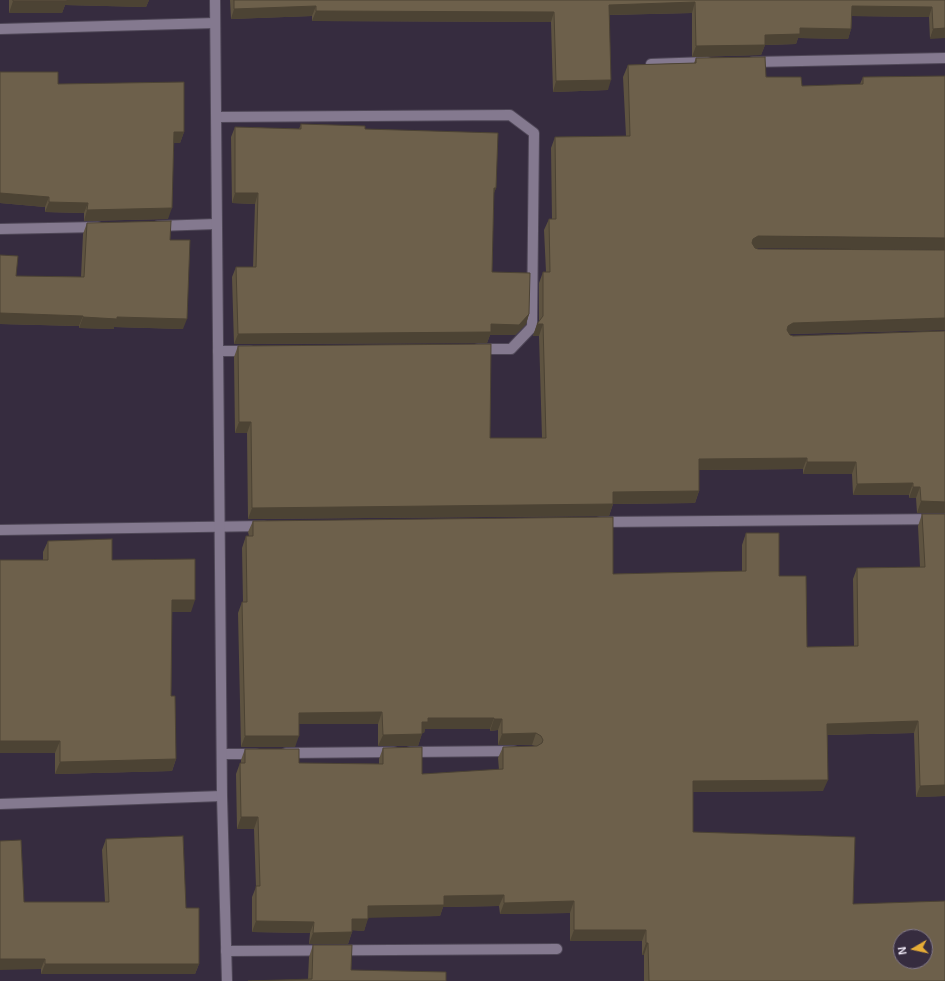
<!DOCTYPE html>
<html>
<head>
<meta charset="utf-8">
<style>
	body { margin:0 }
	#map { position:relative; width:945px; height:981px; overflow:hidden; background:#362c3f; font-family:Helvetica,sans-serif }
	canvas { display:block }
	.north { position:absolute; left:893px; top:929px; width:40px; height:40px; box-sizing:border-box; background:#362c3f; border:1px solid #807788; border-radius:50%; rotate:261deg; font-size:11px; font-weight:700; line-height:16px; text-align:center; color:#eee8f5 }
	.north::after { content:''; display:block; margin:auto; width:14px; height:18px; background:#e6ac36; clip-path:polygon(50% 0,100% 100%,50% 72%,0 100%) }
</style>
</head>
<body>
<div id="map">
<canvas width="945" height="981"></canvas>
<div class="north">N</div>
</div>
<script>
const context = document.querySelector('canvas').getContext('2d');
context.lineJoin = 'round';
const toPath = rows => new Path2D(rows.map(r => 'M' + r).join(''));
function trace(path, color, width, dash) { context.strokeStyle = color; context.lineWidth = width; context.lineCap = dash ? 'butt' : 'round'; context.setLineDash(dash || []); context.stroke(path); }
function paint(path, color) { context.fillStyle = color; context.fill(path, 'evenodd'); }
const lane = toPath([
	[0,29,215,23],
	[753,62,945,58],
	[651,64,707,62],
	[217,117,510,115,534,133,532,327,511,349,478,349],
	[158,226,216,224],
	[0,229,98,227],
	[218,351,250,351],
	[600,522,945,519],
	[0,530,264,526],
	[410,752,514,751],
	[286,753,394,752],
	[223,754,256,754],
	[0,804,222,796],
	[226,951,557,949]
]);
const street = toPath([
	[215,0,222,796,227,981]
]);
const wall = toPath([
	[9,0,149,0,146,7,65,5,62,13,9,13],
	[230,0,945,0,930,39,929,17,852,16,851,29,848,39,798,38,796,44,765,45,761,55,692,57,692,13,609,15,608,90,553,92,551,22,312,21,312,16,231,19],
	[696,58,802,86,860,84,863,77,945,76,754,248,758,249,945,250,945,330,789,334,945,513,917,513,916,498,909,498,909,495,853,495,852,474,803,474,803,469,699,470,699,491,695,503,613,504,609,516,248,519,247,433,235,433,234,357,238,346,490,438,542,438,539,336,533,336,537,324,539,322,539,283,543,272,546,272,544,230,549,219,552,219,551,148,555,137,626,136,623,77,628,65,694,63],
	[0,72,58,84,184,132,180,143,174,143,168,219,84,221,84,213,45,212,45,207,0,203],
	[301,124,365,129,496,188,493,195,492,272,529,314,526,324,515,335,490,335,487,343,234,344,232,277,236,267,253,267,255,204,232,203,231,137,235,127,299,129],
	[87,223,170,240,183,329,114,327,114,329,79,328,79,326,0,324,0,255,16,276,81,277,83,234],
	[922,514,945,514,945,796,916,797,914,733,827,735,823,791,693,792,693,832,853,904,945,981,644,981,644,955,642,955,642,941,570,941,570,913,500,914,499,906,443,907,440,916,368,917,364,931,352,930,352,932,348,944,309,944,310,933,252,932,252,897,256,887,254,829,237,829,236,774,240,763,241,763,241,760,245,749,299,763,379,764,379,759,383,748,422,774,499,770,498,758,503,747,535,746,532,745,498,745,498,730,490,731,490,729,425,729,424,733,422,733,418,746,378,746,378,724,299,724,295,747,241,747,238,613,242,602,243,602,242,548,246,536,249,536,248,532,253,521,613,574,742,571,742,545,746,533,779,576,807,647,854,646,853,579,857,568,920,567,918,526],
	[48,541,112,560,191,612,172,612,171,696,176,759,172,771,55,774,55,753,43,560,43,552],
	[106,839,186,908,199,964,195,974,41,974,41,969,24,902,105,902,102,850],
	[313,945,351,970,446,981,308,979,309,957]
]);
const shadedWall = toPath([
	[64,0,149,0,146,7,65,5,62,13,9,13,13,1],
	[695,2,692,13,605,15,609,5],
	[316,6,312,16,231,19,234,9],
	[852,6,932,7,929,17,848,16],
	[316,11,554,12,551,22,312,21],
	[800,28,851,29,848,39,798,38,796,44,765,45,761,55,692,57,696,46,765,35],
	[945,28,945,38,930,39,933,29],
	[611,80,608,90,553,92,556,81],
	[174,132,184,132,180,143,170,143],
	[494,188,496,188,492,198],
	[0,193,49,197,45,207,0,203],
	[235,193,258,193,255,204,232,203],
	[49,202,88,203,84,213,45,212],
	[172,208,168,219,84,221,87,210],
	[758,236,945,238,945,250,754,248,749,250,753,239],
	[0,313,83,316,79,326,0,324],
	[529,314,526,324,515,335,490,335,487,343,234,344,238,334,491,324],
	[83,317,117,317,187,319,183,329,114,327,114,329,79,328],
	[945,318,945,330,789,334,784,338,788,326,793,323],
	[537,324,543,324,539,336,533,336],
	[239,422,251,422,247,433,235,433],
	[807,458,803,469,694,470,699,459],
	[807,462,856,462,852,474,803,474],
	[913,483,909,495,853,495,857,484],
	[913,487,920,487,916,498,909,498],
	[699,491,695,503,609,504,613,492],
	[921,501,945,502,945,513,917,513],
	[613,504,609,516,248,519,252,508],
	[172,600,195,600,191,612,167,612],
	[382,712,378,724,295,724,299,713],
	[428,718,494,718,490,729,425,729,424,733,418,733,422,722],
	[494,719,502,719,498,730,490,731],
	[918,721,914,733,823,735,827,724],
	[536,733,532,745,498,745,502,734],
	[422,734,418,746,378,746,383,735],
	[245,736,299,736,295,747,241,747],
	[0,741,60,741,55,753,0,753],
	[176,759,172,771,55,774,60,762],
	[828,780,823,791,689,792,693,781],
	[945,785,945,796,916,797,920,786],
	[241,817,258,817,254,829,237,829],
	[504,895,499,906,443,907,440,916,364,918,368,906,444,896],
	[574,901,570,913,500,914,504,903],
	[352,919,368,919,364,931,348,930],
	[256,921,314,922,310,933,252,932],
	[574,930,646,930,642,941,570,941],
	[352,932,348,944,309,944,313,933],
	[646,943,648,943,644,955,642,955],
	[0,959,45,959,41,969,0,970],
	[45,964,199,964,195,974,41,974]
]);
const building = toPath([
	[13,0,67,0,67,1,13,1,13,0],
	[234,0,945,0,945,28,933,29,932,7,852,6,851,29,800,28,800,34,765,35,765,45,696,46,695,2,609,5,611,80,556,81,554,12,316,11,316,6,234,9,234,0],
	[765,57,766,77,801,77,802,86,863,84,863,77,945,76,945,238,758,236,753,239,752,243,755,248,758,249,945,250,945,318,793,323,788,326,787,330,790,335,793,336,945,331,945,502,921,501,920,487,913,487,913,483,857,484,856,462,807,462,807,458,699,459,699,491,613,492,613,504,252,508,251,422,239,422,238,346,491,344,490,438,546,438,543,324,537,324,543,316,543,272,550,272,549,219,556,219,555,137,630,136,628,65,696,63,696,58,765,57],
	[0,72,58,72,58,84,184,82,184,132,174,132,172,208,87,210,88,203,49,202,49,197,0,193,0,72],
	[301,124,365,126,365,129,498,133,496,188,494,188,492,272,530,273,529,314,519,325,491,324,491,332,238,334,236,267,256,267,258,193,235,193,235,127,301,129,301,124],
	[171,221,170,240,190,240,187,319,117,317,117,319,83,317,83,316,0,313,0,255,18,256,16,276,84,277,87,223,171,221],
	[922,514,945,514,945,785,920,786,918,721,827,724,828,780,693,781,693,832,855,837,853,904,945,901,945,981,649,981,648,943,646,943,646,930,574,930,574,901,504,903,504,895,444,896,444,905,368,906,368,919,352,919,352,932,313,933,314,922,256,921,256,886,260,886,258,817,241,817,240,763,245,763,245,749,299,749,299,763,383,764,383,748,422,747,422,774,503,769,503,747,537,746,542,743,543,740,541,736,536,733,502,734,502,719,494,719,494,718,428,718,428,722,422,722,422,734,383,735,382,712,299,713,299,736,245,736,242,602,247,602,246,536,253,536,253,521,613,517,613,574,746,571,746,533,779,533,779,576,806,576,807,647,858,646,857,568,925,567,922,514],
	[901,937,925,937,925,961,901,961,901,937],
	[112,539,112,560,195,559,195,600,172,600,171,696,175,696,176,759,60,762,60,741,0,741,0,560,48,560,48,541,112,539],
	[183,836,186,908,199,908,199,964,45,964,45,959,0,959,0,841,21,840,24,902,109,902,106,839,183,836],
	[313,945,352,945,351,970,446,972,446,981,248,981,312,979,313,945]
]);
trace(lane, '#4f4757', 12);
trace(street, '#4f4757', 12);
trace(lane, '#84798f', 10);
trace(street, '#84798f', 10);
paint(wall, '#5e5340');
paint(shadedWall, '#4c4334');
paint(building, '#6d604b');
trace(building, '#4c4334', 1);
</script>
</body>
</html>
